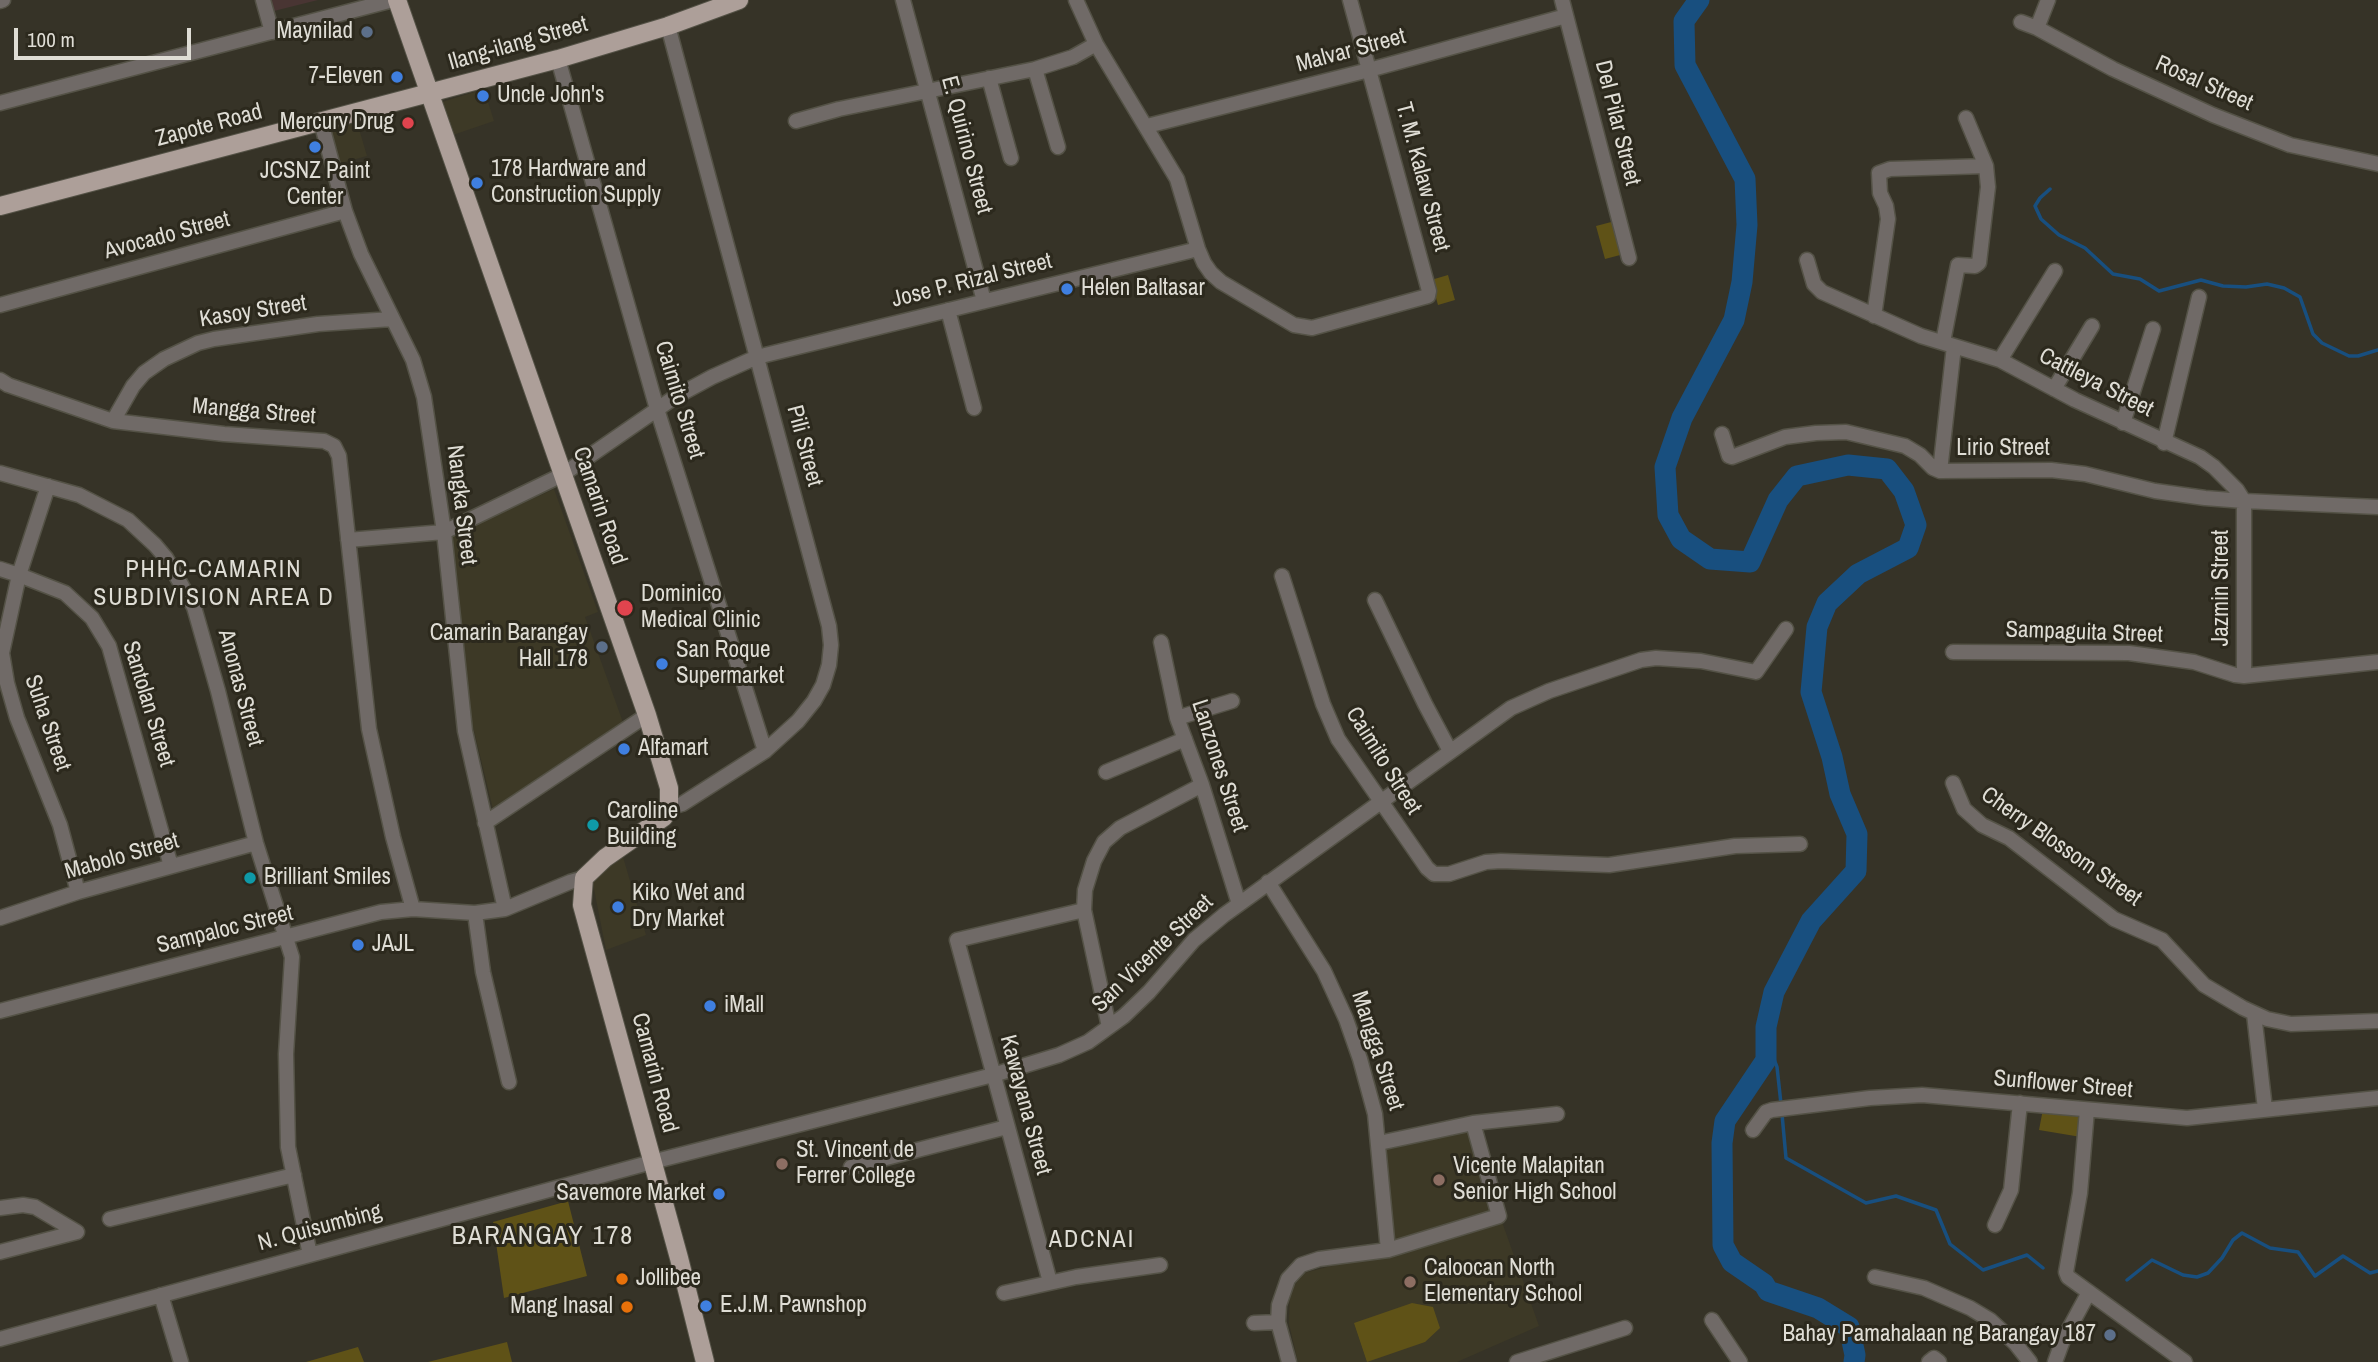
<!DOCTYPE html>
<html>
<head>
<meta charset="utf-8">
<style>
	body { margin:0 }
	#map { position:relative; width:2378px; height:1362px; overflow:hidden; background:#363327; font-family:"Archivo Narrow",sans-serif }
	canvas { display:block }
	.scale { position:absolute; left:14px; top:28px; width:177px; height:32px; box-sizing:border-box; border:4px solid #dfddd5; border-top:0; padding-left:9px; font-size:21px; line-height:24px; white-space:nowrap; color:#dfddd5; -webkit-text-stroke:5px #2c291d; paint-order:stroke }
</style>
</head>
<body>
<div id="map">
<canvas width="2378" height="1362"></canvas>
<div class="scale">100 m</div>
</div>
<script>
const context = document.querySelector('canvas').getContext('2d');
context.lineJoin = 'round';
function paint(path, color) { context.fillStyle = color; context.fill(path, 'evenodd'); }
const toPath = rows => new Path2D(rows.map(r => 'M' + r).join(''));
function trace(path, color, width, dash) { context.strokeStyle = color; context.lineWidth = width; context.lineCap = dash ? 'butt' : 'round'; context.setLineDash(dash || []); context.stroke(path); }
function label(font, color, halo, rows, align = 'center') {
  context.font = font + ' "Archivo Narrow",sans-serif'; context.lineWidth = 6; context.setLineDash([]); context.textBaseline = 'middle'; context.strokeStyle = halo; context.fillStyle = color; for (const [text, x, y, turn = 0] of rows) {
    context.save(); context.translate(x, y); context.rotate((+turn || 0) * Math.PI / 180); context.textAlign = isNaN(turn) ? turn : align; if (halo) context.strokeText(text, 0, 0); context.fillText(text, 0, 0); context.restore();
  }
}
const built = toPath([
	[484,89,494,121,450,136,439,103],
	[357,122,367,156,338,164,328,130],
	[554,489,598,612,585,617,624,725,493,809,465,694,451,536],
	[623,857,646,935,606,950,592,879],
	[1472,1124,1499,1211,1394,1240,1386,1148],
	[1501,1219,1539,1326,1457,1362,1298,1362,1289,1324,1290,1291,1304,1273,1400,1248]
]);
const industrial = toPath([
	[265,0,318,0,270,12]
]);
const green = toPath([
	[1615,221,1624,254,1605,259,1596,226],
	[1448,275,1455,300,1438,305,1431,280],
	[2043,1109,2084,1116,2081,1137,2039,1130],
	[568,1201,587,1276,504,1298,493,1222],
	[1412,1303,1433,1307,1440,1328,1425,1342,1367,1362,1354,1323],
	[507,1342,512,1362,428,1362],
	[358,1347,364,1362,306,1362]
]);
const stream = toPath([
	[2050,189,2040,198,2035,206,2041,219,2059,235,2085,248,2113,274,2140,279,2159,291,2201,280,2223,286,2246,287,2267,284,2284,288,2300,297,2313,334,2322,343,2349,356,2358,356,2378,350],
	[1766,1037,1777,1067,1781,1104],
	[1782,1114,1786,1158,1866,1203,1896,1196,1936,1210,1950,1244,1983,1270,2027,1255,2043,1268],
	[2127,1280,2152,1260,2183,1275,2197,1277,2208,1273,2222,1258,2233,1240,2242,1233,2270,1248,2298,1252,2315,1276,2343,1256,2370,1273,2378,1271]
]);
const river = toPath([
	[1699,0,1684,21,1685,65,1745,179,1747,225,1742,282,1734,320,1682,418,1665,467,1668,515,1681,539,1710,559,1750,562,1778,500,1797,476,1848,465,1887,469,1904,491,1916,525,1908,548,1858,574,1827,603,1817,627,1811,692,1832,757,1840,794,1857,834,1856,871,1811,921,1774,992,1766,1027,1766,1060,1725,1121,1722,1143,1723,1245,1732,1262,1764,1284,1768,1291,1818,1308,1849,1327,1855,1355,1854,1362]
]);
const minor = toPath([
	[263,0,272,32],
	[903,0,984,301],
	[1076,0,1096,44,1177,179,1198,249,1204,263,1211,273,1221,282,1294,325,1312,328,1428,296,1429,291,1350,0],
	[1562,0,1629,258],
	[0,1,3,0],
	[2021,22,2037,28,2113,69,2213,115,2290,145,2378,164],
	[668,26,829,626,831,645,829,665,823,685,814,701,798,721,765,751,682,804,669,808],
	[2037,28,2048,0],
	[558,59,657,409,765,751],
	[1035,69,1058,147],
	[989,78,1011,158],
	[0,103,393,0],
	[796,121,839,109,1035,69,1073,57,1096,44],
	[321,122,345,211,361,254,413,360,424,397,444,532,465,731,505,909],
	[1147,126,1369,70,1566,16],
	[1807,260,1814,284,1822,292,1921,336,2000,360,2075,400,2200,457,2214,467,2237,490,2244,501,2378,507],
	[0,305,345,211],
	[948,310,974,408],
	[1874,316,1888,219,1886,206,1880,193,1879,173,1890,169,1986,166],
	[1943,342,1958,265,1975,266,1979,263,1988,187,1986,166,1966,118],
	[2000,360,2055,271],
	[0,380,8,385,113,421,224,434,324,441,334,446,339,456,369,729,393,837,413,909],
	[2054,389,2092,326],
	[113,421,133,386,144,373,164,359,198,343,214,339,318,324,392,319],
	[2123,423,2153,329],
	[1722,434,1729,456,1732,457,1785,437,1816,433,1846,432,1905,446,1920,455,1933,468,1940,471,2051,470,2085,474,2155,491,2205,498,2244,501,2244,676],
	[2164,443,2199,297],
	[1940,471,1954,346],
	[0,473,79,495,128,520,155,545,166,558,194,607,218,691,256,843,292,957,286,1054,288,1147,310,1255],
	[48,486,19,575,2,653,7,683,17,718,60,825,78,892],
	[348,540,444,532,562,475,675,397,712,377,757,357,1198,249],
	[0,569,19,575,65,593,92,618,109,646,171,866],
	[1282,576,1323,704,1338,739,1427,868,1434,874,1449,874,1486,862,1501,861,1609,865,1735,846,1800,844],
	[1375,600,1425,704,1450,751],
	[1161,642,1177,718,1202,785,1239,904],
	[1953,652,2129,653,2194,662,2235,675,2244,676,2378,662],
	[1177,718,1232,701],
	[1106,772,1185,739],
	[1953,783,1964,809,1982,825,2009,838,2114,919,2162,940,2204,985,2243,1008,2267,1019,2291,1024,2378,1021],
	[485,823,647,715],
	[1268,882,1324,971,1346,1019,1360,1059,1375,1114,1388,1250],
	[475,913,483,972,509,1082],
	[0,918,78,892,256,843],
	[0,1011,381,912,413,909,475,913,505,909,570,882,584,878],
	[2254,1014,2265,1109],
	[1109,1027,1084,910,1085,890,1094,861,1104,842,1120,828,1202,785],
	[2087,1110,2080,1193,2066,1272,2068,1277,2185,1362],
	[1753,1130,1766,1112,1772,1110,1870,1098,1922,1095,2187,1118,2378,1098],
	[1379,1143,1473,1123,1557,1114],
	[851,1167,1007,1127],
	[0,1208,23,1205,35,1207,77,1232],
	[110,1219,294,1175],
	[1995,1225,2011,1190,2020,1103],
	[0,1252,77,1232],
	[1875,1277,1924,1288,1970,1308,1990,1320,2015,1343,2030,1362],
	[1050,1282,957,940,1084,910],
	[1004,1293,1076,1277,1160,1265],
	[161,1295,181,1362],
	[1712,1320,1740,1362],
	[1254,1323,1278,1322],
	[0,1339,652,1162,993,1075,1059,1055,1088,1042,1124,1016,1149,992,1194,940,1224,915,1511,708,1549,691,1641,660,1656,658,1701,661,1756,672,1786,629],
	[1289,1362,1278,1322,1279,1305,1288,1279,1301,1265,1319,1259,1388,1250,1499,1216,1473,1123],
	[1517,1362,1625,1328],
	[1929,1362,1934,1358,1939,1362],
	[2055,1362,2063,1340,2089,1292]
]);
const major = toPath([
	[397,0,647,715,669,788,669,808,664,817,605,858,584,878,582,905,679,1258,705,1362],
	[0,206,558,59,668,26,739,0]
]);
const markers = [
	[367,32,7,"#5c6f8a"],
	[397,77,7,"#3f7fe0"],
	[483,96,7,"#3f7fe0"],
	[408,123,7,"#e0444e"],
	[315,147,7,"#3f7fe0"],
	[477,183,7,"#3f7fe0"],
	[1067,289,7,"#3f7fe0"],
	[625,608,9,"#e0444e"],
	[602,647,7,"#5c6f8a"],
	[662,664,7,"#3f7fe0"],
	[624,749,7,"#3f7fe0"],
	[593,825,7,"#0f9aa8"],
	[250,878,7,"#0f9aa8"],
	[618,907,7,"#3f7fe0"],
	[358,945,7,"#3f7fe0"],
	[710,1006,7,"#3f7fe0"],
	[782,1164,7,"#8d6e63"],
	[1439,1180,7,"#8d6e63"],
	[719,1194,7,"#3f7fe0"],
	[622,1279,7,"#e8710a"],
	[1410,1282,7,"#8d6e63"],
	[706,1306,7,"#3f7fe0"],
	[627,1307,7,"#e8710a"],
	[2110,1335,7,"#5c6f8a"]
];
const poiNames = [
	["Maynilad",353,32,"right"],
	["7-Eleven",383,77,"right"],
	["Uncle John's",497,96],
	["Mercury Drug",394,123,"right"],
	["178 Hardware and",491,170],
	["Construction Supply",491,196],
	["JCSNZ Paint",315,172,"center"],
	["Center",315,198,"center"],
	["Helen Baltasar",1081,289],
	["Dominico",641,595],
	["Medical Clinic",641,621],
	["Camarin Barangay",588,634,"right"],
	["Hall 178",588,660,"right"],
	["San Roque",676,651],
	["Supermarket",676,677],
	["Alfamart",638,749],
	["Caroline",607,812],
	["Building",607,838],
	["Brilliant Smiles",264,878],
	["Kiko Wet and",632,894],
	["Dry Market",632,920],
	["JAJL",372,945],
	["iMall",724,1006],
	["St. Vincent de",796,1151],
	["Ferrer College",796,1177],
	["Vicente Malapitan",1453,1167],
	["Senior High School",1453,1193],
	["Savemore Market",705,1194,"right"],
	["Caloocan North",1424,1269],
	["Elementary School",1424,1295],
	["Jollibee",636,1279],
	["E.J.M. Pawnshop",720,1306],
	["Mang Inasal",613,1307,"right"],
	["Bahay Pamahalaan ng Barangay 187",2096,1335,"right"]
];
const streetNames = [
	["Ilang-ilang Street",518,44,-16],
	["Malvar Street",1351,51,-15],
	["Rosal Street",2204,84,24],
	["Del Pilar Street",1617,123,76],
	["Zapote Road",209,126,-15],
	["E. Quirino Street",966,145,75],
	["T. M. Kalaw Street",1422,177,75],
	["Avocado Street",167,236,-15],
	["Jose P. Rizal Street",972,281,-14],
	["Kasoy Street",253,312,-9],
	["Cattleya Street",2096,383,27],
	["Caimito Street",679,400,73],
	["Mangga Street",254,412,5],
	["Pili Street",804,446,75],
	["Lirio Street",2003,449],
	["Nangka Street",461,505,83],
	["Camarin Road",599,506,71],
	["Jazmin Street",2222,588,-90],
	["Sampaguita Street",2084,633,2],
	["Anonas Street",240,688,75],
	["Santolan Street",148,704,73],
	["Suha Street",47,723,71],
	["Caimito Street",1383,761,58],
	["Lanzones Street",1219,766,72],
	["Cherry Blossom Street",2061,847,35],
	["Mabolo Street",122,857,-16],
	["Sampaloc Street",225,930,-14],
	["San Vicente Street",1153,954,-44],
	["Mangga Street",1377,1051,72],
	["Camarin Road",654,1073,75],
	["Sunflower Street",2063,1085,5],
	["Kawayana Street",1025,1105,75],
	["N. Quisumbing",320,1228,-15]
];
const neighbourhoodNames = [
	["PHHC-CAMARIN",214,571],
	["SUBDIVISION AREA D",214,599],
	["ADCNAI",1092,1241]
];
const quarterNames = [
	["BARANGAY 178",543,1237]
];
paint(built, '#3d3926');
paint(industrial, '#493533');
paint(green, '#5f5217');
trace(stream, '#184f7f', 3.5);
trace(river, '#184f7f', 21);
trace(minor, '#545246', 17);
trace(major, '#545246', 20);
trace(minor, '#706a67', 14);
trace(major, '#ad9f99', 18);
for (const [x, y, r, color] of markers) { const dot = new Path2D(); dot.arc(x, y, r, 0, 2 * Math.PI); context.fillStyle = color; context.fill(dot); trace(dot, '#2c291d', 2.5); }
label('23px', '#dfddd5', '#2c291d', poiNames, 'left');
label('23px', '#dfddd5', '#2c291d', streetNames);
context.letterSpacing = '2px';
label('24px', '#dfddd5', '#2c291d', neighbourhoodNames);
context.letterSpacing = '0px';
context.letterSpacing = '2px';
label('26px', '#dfddd5', '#2c291d', quarterNames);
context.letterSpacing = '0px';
</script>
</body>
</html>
